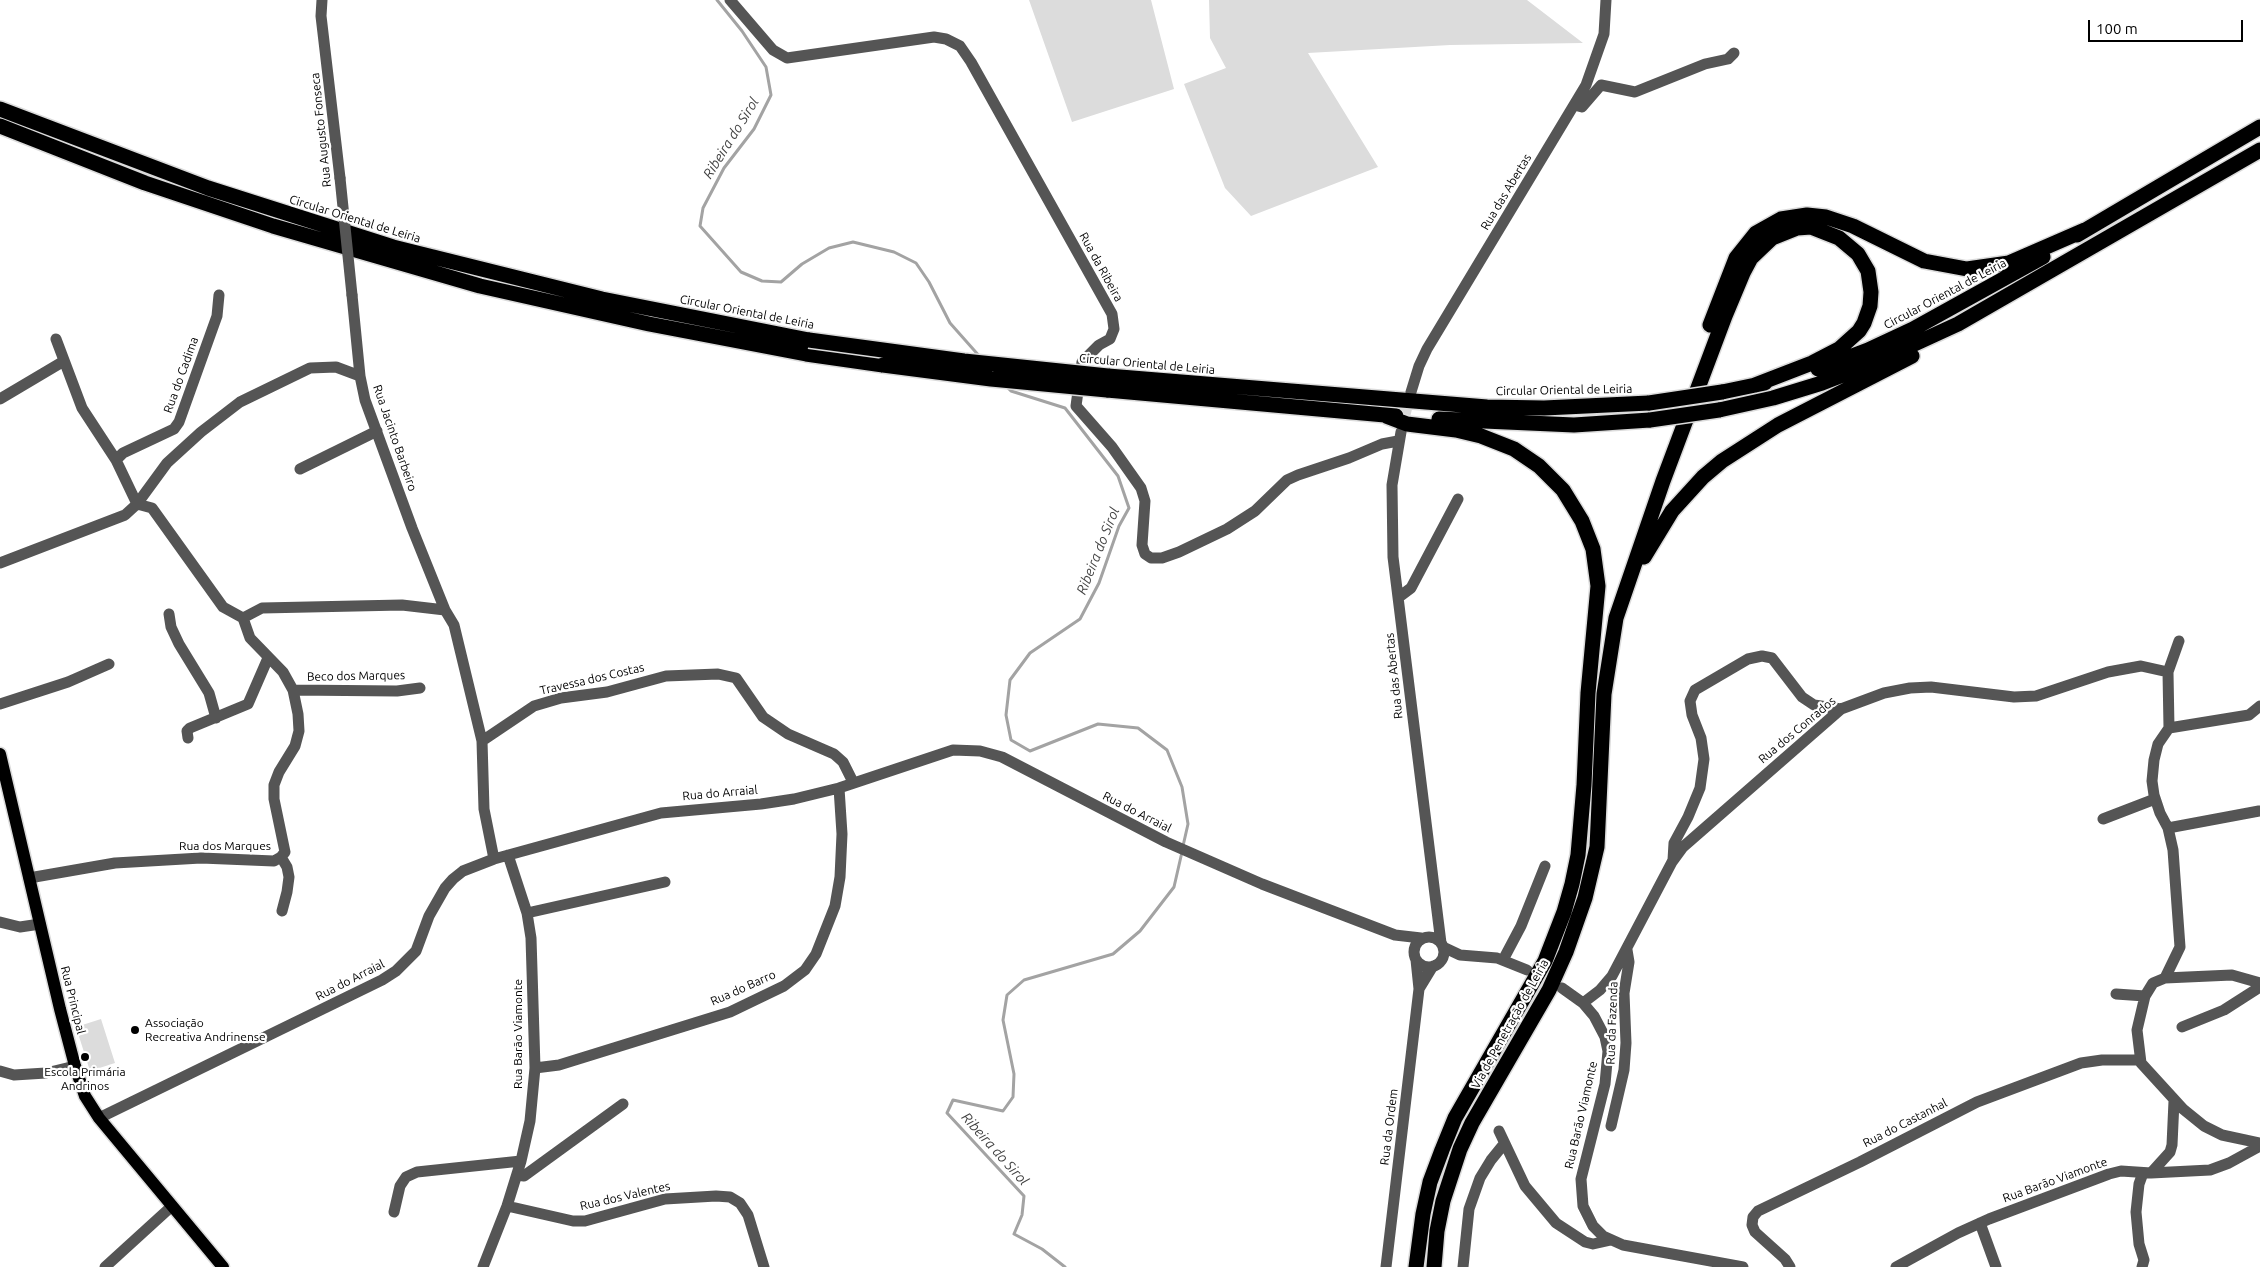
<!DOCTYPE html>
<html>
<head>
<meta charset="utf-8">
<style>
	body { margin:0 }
	#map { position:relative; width:2260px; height:1267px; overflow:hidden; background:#fff; font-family:Ubuntu,sans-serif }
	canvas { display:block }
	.scale { position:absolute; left:2088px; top:20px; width:155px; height:22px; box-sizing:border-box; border:2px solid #000; border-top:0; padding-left:6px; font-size:15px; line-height:18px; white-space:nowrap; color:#000; -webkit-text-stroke:4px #fff; paint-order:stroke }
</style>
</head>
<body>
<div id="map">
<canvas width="2260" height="1267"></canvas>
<div class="scale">100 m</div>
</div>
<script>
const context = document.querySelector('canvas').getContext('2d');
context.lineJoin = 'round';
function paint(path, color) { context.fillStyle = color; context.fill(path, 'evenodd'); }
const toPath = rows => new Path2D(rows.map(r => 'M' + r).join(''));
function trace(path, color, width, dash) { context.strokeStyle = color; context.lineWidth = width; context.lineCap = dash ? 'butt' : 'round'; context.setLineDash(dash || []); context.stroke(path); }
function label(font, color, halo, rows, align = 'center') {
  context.font = font + ' Ubuntu,sans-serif'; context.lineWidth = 4.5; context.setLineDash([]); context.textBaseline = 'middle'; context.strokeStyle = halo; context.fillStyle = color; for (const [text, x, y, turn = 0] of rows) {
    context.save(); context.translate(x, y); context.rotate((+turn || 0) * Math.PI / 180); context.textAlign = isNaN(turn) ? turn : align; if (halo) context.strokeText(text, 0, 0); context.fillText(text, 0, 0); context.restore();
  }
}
const green = toPath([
	[1029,0,1151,0,1174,89,1072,122],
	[1209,0,1527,0,1583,43,1450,45,1308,53,1378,167,1251,216,1225,188,1184,84,1226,68,1210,38],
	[101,1019,115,1063,90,1071,76,1027]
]);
const stream = toPath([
	[717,0,742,31,766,67,771,95,754,129,724,168,703,208,700,226,741,272,762,281,781,282,802,264,829,248,853,242,894,252,916,263,929,282,950,323,981,358],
	[1005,385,1011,391,1065,408,1118,476,1129,508,1119,526,1099,583,1080,619,1030,653,1010,680,1006,715,1011,740,1030,751,1098,724,1138,728,1167,750,1182,787,1188,824,1183,846],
	[1065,1267,1042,1249,1014,1234,1022,1215,1024,1196,947,1113,953,1100,1003,1111,1013,1097,1014,1074,1003,1020,1007,995,1024,980,1113,954,1140,931,1174,887,1182,852]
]);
const minorTunnel = toPath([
	[1401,430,1410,395]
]);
const minor = toPath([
	[322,0,321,16,340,178],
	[730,0,773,50,787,58,934,37,946,39,960,46,971,62,1112,314,1114,329,1110,339,1099,345,1082,362,1076,406,1112,447,1141,488,1145,501,1142,545,1145,554,1151,558,1162,558,1179,552,1227,529,1255,511,1287,480,1298,475,1349,458,1382,444,1398,441],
	[1574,105,1582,107,1601,85,1635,92,1705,64,1728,59,1734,53],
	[352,295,360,376],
	[56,339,82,408,116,460,137,504,152,508,223,607,243,618],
	[1411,392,1419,366,1427,349,1586,85,1604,34,1606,0],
	[0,399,64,361],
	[1401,432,1392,485,1393,557,1441,943],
	[116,460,123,453,174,429,179,422,217,316,219,295],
	[300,469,377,431],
	[0,563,125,515,137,504,167,463,201,432,240,402,310,368,336,367,360,376,365,400,412,528,445,610,454,625,482,741,484,809,494,859],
	[1399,597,1411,588,1458,499],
	[169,614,171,627,179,644,209,693,216,718],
	[2168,672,2179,641],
	[293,690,397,691,420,688],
	[0,704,68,682,109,664],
	[2260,706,2249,715,2169,728,2158,744,2154,760,2152,781,2154,795,2160,813,2168,828,2173,850,2180,947,2165,978,2153,983,2145,996,2137,1030,2141,1063,2183,1109,2204,1126,2222,1135,2260,1143],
	[188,738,187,731,190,728,248,704,268,658],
	[482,741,534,706,561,698,607,692,666,676,718,674,736,678,763,717,788,734,834,754,843,762,853,782],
	[2103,819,2155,799],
	[2168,828,2259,811],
	[281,857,287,867,289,877,287,892,282,911],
	[1673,860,1674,843,1688,817,1700,788,1704,759,1701,738,1692,715,1690,701,1695,690,1748,659,1762,656,1772,658,1802,697,1814,705,1841,709],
	[29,878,115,863,201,858,274,861,281,857,285,852,274,799,274,785,279,772,295,746,299,731,298,714,293,690,283,672,250,638,243,618,262,608,402,605,445,610],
	[527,913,665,882],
	[0,922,20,927,40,924],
	'1414 952a15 15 0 1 1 30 0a15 15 0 1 1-30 0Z',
	[1443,947,1460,955,1497,958,1527,970],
	[1503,960,1521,926,1545,866],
	[2165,978,2232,975,2260,983],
	[1562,988,1583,1003,1594,1016,1605,1037,1608,1051,1605,1084,1581,1179,1583,1206,1593,1226,1603,1236,1623,1245,1743,1267],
	[1419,989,1433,966],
	[2116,994,2145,996],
	[1583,1003,1600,990,1612,976,1672,862,1683,847,1841,709,1884,693,1910,688,1931,687,2014,697,2036,696,2108,672,2141,666,2168,672,2169,728],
	[2182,1027,2224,1010,2260,987],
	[535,1068,559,1065,730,1012,784,986,805,970,816,954,835,906,840,877,842,834,839,788],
	[0,1071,14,1075,46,1073,75,1066],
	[99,1118,382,980,396,971,416,951,429,916,445,888,453,879,463,871,494,859,661,813,761,804,794,799,839,788,953,750,980,751,1002,757,1166,842,1262,884,1395,935,1421,938],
	[1611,1126,1624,1070,1626,1043,1624,993,1629,962,1627,950],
	[1499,1131,1525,1186,1556,1223,1585,1242,1593,1244,1611,1240],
	[2151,1173,2170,1152,2172,1145,2174,1101],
	[517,1175,524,1176,623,1104],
	[507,1206,573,1221,585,1221,665,1199,716,1196,730,1197,740,1203,748,1215,764,1267],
	[394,1212,400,1186,406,1177,417,1172,521,1161],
	[1980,1223,1996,1267],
	[105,1267,172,1206],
	[483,1267,507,1206,521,1161,530,1121,535,1068,531,938,527,913,508,855],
	[1386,1267,1419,989,1416,960],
	[1463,1267,1469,1209,1480,1178,1491,1160,1504,1144],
	[1790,1267,1785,1259,1755,1232,1752,1225,1753,1217,1758,1211,1860,1162,1977,1102,2081,1063,2102,1060,2140,1060],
	[1896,1267,1958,1233,1989,1219,2109,1174,2121,1171,2151,1173,2210,1170,2229,1163,2260,1146],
	[2142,1267,2144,1260,2139,1244,2136,1212,2139,1184,2143,1173]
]);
const major = toPath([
	[0,754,60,1009,75,1066,85,1096,99,1118,223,1267]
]);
const highway = toPath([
	[0,109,208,188,393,247,602,299,809,340],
	[0,126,145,183,273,226,480,286,649,324,806,354,883,365],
	[2077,235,2260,127],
	[1710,325,1736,258,1756,233,1781,219,1807,215,1826,217,1853,226,1924,261,1967,269,2009,263,2085,230],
	[1818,369,1868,350,1913,329,2043,257],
	[1108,376,1487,407,1544,408,1649,403],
	[1107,390,1396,416],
	[1722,392,1765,383],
	[1719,410,1773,398,1822,383,1871,364,1958,324,2260,150],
	[1386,416,1407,424,1456,430,1481,436,1514,449,1539,466,1563,490,1582,521,1593,549,1598,586,1588,693,1584,785,1578,855,1572,884,1564,912,1545,961,1455,1118,1442,1150,1430,1182,1423,1214,1416,1267],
	[1439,419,1574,425,1650,420],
	[1644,557,1672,511,1703,477,1722,461,1778,425,1912,356],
	[1434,1267,1437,1231,1443,1201,1460,1149,1472,1123,1549,990,1566,952,1585,898,1597,847,1604,694,1616,618,1663,481,1725,316,1743,273,1751,258,1772,238,1797,228,1811,227,1839,238,1858,254,1868,271,1871,292,1870,306,1864,323,1859,331,1839,349,1812,363,1755,385]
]);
const minorBridge = toPath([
	[340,178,352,295]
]);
const highwayBridge = toPath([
	[809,340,964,361,1108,376],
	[883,365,991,379,1107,390],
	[1649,403,1722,392],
	[1650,420,1719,410]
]);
const markers = [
	[135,1030,5,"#000"],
	[85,1057,5,"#000"]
];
const streetNames = [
	["Rua Augusto Fonseca",321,130,-96],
	["Rua das Abertas",1506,192,-59],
	["Circular Oriental de Leiria",355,219,17],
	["Rua da Ribeira",1101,267,61],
	["Circular Oriental de Leiria",1945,294,-28],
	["Circular Oriental de Leiria",747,312,11],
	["Circular Oriental de Leiria",1147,364,5],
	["Rua do Cadima",181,375,-70],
	["Circular Oriental de Leiria",1564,390,-1],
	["Rua Jacinto Barbeiro",395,438,71],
	["Beco dos Marques",356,676,-1],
	["Rua das Abertas",1394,676,-96],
	["Travessa dos Costas",592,679,-13],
	["Rua dos Conrados",1797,730,-40],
	["Rua do Arraial",720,793,-5],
	["Rua do Arraial",1137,812,27],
	["Rua dos Marques",225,846],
	["Rua do Arraial",350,980,-27],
	["Rua do Barro",743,988,-24],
	["Rua Principal",73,1000,76],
	["Rua da Fazenda",1612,1023,-88],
	["Via de Penetração de Leiria",1510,1024,-61],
	["Rua Barão Viamonte",518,1034,-90],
	["Rua Barão Viamonte",1581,1115,-77],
	["Rua do Castanhal",1905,1123,-27],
	["Rua da Ordem",1389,1127,-83],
	["Rua Barão Viamonte",2055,1180,-20],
	["Rua dos Valentes",625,1196,-13]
];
const poiNames = [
	["Associação",145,1023],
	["Recreativa Andrinense",145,1037],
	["Escola Primária",85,1072,"center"],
	["Andrinos",85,1086,"center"]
];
const waterNames = [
	["Ribeira do Sirol",731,138,-58],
	["Ribeira do Sirol",1098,551,-68],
	["Ribeira do Sirol",995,1149,48]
];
paint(green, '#dcdcdc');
trace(stream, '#a3a3a3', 3);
trace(minorTunnel, '#d9d9d9', 11, [11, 5.5]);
trace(major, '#dbdbdb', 15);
trace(highway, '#dbdbdb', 18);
trace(minor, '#555', 11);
trace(major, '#000', 12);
trace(highway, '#000', 15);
trace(highwayBridge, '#dbdbdb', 18, []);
trace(minorBridge, '#555', 11);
trace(highwayBridge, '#000', 15);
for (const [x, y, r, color] of markers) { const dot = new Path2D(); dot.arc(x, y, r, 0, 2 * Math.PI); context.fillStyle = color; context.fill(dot); trace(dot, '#fff', 2); }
label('12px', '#000', '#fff', streetNames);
label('12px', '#000', '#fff', poiNames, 'left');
label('italic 14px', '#444', '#fff', waterNames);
</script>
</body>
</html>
